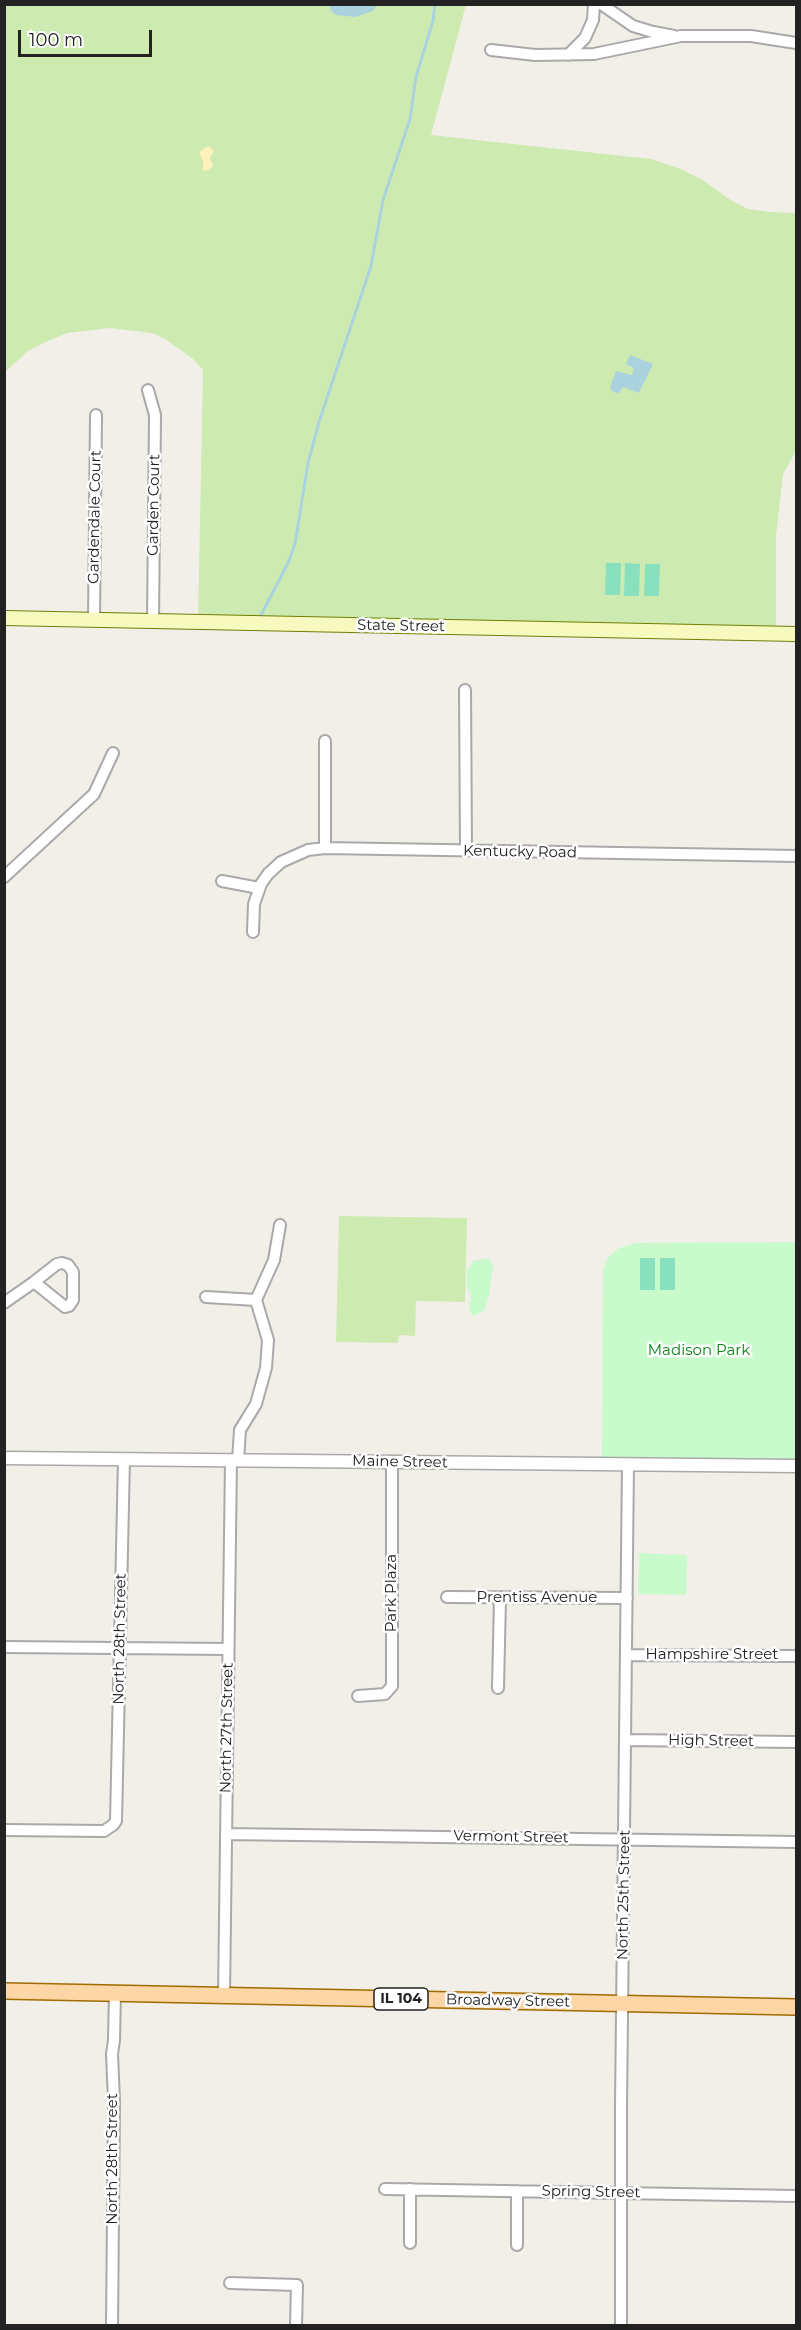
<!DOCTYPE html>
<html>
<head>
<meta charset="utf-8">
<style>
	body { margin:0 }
	#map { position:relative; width:801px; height:2330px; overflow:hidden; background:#f2efe9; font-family:Montserrat,sans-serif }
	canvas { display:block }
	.frame { position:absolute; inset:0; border:6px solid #222; pointer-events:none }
	.scale { position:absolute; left:18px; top:30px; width:134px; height:27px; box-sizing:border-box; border:3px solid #222; border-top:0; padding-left:8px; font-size:18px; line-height:21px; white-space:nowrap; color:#222; -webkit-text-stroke:4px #fff; paint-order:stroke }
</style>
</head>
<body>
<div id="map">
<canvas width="801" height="2330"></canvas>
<div class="frame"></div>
<div class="scale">100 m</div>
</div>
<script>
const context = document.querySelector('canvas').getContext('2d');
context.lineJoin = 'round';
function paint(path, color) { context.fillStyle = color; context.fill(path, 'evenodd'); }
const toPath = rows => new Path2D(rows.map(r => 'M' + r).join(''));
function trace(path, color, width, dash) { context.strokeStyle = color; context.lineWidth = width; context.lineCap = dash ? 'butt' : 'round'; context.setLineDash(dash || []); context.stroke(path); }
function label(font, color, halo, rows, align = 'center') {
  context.font = font + ' Montserrat,sans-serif'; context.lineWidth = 5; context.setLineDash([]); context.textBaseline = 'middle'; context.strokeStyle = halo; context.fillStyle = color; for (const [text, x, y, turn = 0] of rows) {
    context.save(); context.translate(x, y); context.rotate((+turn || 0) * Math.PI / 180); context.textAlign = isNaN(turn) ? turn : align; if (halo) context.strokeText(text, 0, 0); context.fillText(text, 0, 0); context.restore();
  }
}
const grass = toPath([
	[5,5,466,5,431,135,651,159,681,169,704,181,729,199,748,209,770,212,796,213,796,451,783,474,776,536,776,634,198,622,203,370,193,359,165,339,152,333,110,328,67,333,46,342,28,351,5,372],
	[339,1216,467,1218,465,1302,416,1301,415,1336,399,1335,398,1343,336,1342]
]);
const sand = toPath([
	[206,147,210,147,214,151,210,158,213,166,207,171,203,170,203,161,199,152]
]);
const park = toPath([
	[796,1242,796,1459,602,1458,603,1269,608,1257,619,1248,637,1243],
	[489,1258,493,1265,489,1296,484,1311,473,1316,469,1310,471,1296,467,1287,467,1271,473,1261],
	[639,1553,687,1555,686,1595,638,1594]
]);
const pitch = toPath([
	[606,563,621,563,620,595,605,595],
	[625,563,640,564,639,596,624,596],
	[645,564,660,564,659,596,644,596],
	[640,1258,655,1258,655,1290,640,1290],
	[660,1258,675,1258,675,1290,660,1290]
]);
const water = toPath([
	[329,5,329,4,377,5,373,11,356,17,336,15,331,11],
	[630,355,653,364,639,393,623,387,619,393,613,392,610,387,616,371,632,375,634,368,626,364]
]);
const stream = toPath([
	[259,619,288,563,295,544,308,463,319,422,371,266,383,200,410,119,416,77,433,21,435,4]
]);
const minor = toPath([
	[601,4,633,26,653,32,674,36],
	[491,50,535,55,594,54,681,36,751,36,796,43],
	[568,55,585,38,593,20,594,4],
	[148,390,155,415,153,621],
	[94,620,96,415],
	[465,690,466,851],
	[325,741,325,848],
	[4,877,94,794,113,753],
	[222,881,259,888],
	[253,932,254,904,261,884,268,874,281,862,308,850,325,848,796,856],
	[62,1263,68,1265,73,1272,73,1300,69,1306,65,1307,34,1282,57,1264,62,1263],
	[206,1297,256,1300],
	[4,1303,34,1282],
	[238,1460,240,1430,256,1404,266,1368,268,1340,256,1300,274,1260,280,1225],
	[447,1597,627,1598],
	[4,1647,228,1649],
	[627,1655,796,1656],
	[498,1688,500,1598],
	[358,1696,385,1694,392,1686,392,1462],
	[626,1740,796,1742],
	[4,1830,104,1831,113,1825,116,1821,124,1459],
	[226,1834,796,1842],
	[224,1995,231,1460],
	[385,2189,796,2196],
	[410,2243,410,2189],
	[517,2245,517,2191],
	[230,2283,297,2285,296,2326],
	[112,2326,114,2101,112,2054,114,2040,115,1993],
	[621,2326,621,2106,628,1464]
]);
const tertiary = toPath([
	[4,1458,796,1466]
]);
const secondary = toPath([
	[4,618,796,634]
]);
const primary = toPath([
	[4,1991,796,2007]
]);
const shields = [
	[401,1999,54]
];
const shieldNames = [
	["IL 104",401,1999]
];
const streetNames = [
	["Garden Court",154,505,-89],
	["Gardendale Court",95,517,-89],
	["State Street",401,626,1],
	["Kentucky Road",520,852,1],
	["Maine Street",400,1462,1],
	["Park Plaza",392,1593,-90],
	["Prentiss Avenue",537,1598],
	["North 28th Street",120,1639,-89],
	["Hampshire Street",712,1655],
	["North 27th Street",227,1728,-89],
	["High Street",711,1741,1],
	["Vermont Street",511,1837,1],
	["North 25th Street",624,1895,-89],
	["Broadway Street",508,2001,1],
	["North 28th Street",113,2159,-90],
	["Spring Street",591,2192,1]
];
const parkNames = [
	["Madison Park",699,1351]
];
paint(grass, '#cdebb0');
paint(sand, '#fff1ba');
paint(park, '#c8facc');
paint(pitch, '#88e0be');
paint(water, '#aad3df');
trace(stream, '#aad3df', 3);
trace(minor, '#a9a9a9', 14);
trace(tertiary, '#a9a9a9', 15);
trace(secondary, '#707d05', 16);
trace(primary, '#a06b00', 18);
trace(minor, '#fff', 10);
trace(tertiary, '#fff', 12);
trace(secondary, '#f7fabf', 14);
trace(primary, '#fcd6a4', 15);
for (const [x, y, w] of shields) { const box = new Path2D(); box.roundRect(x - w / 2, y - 11, w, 22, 4.5); context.fillStyle = '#fff'; context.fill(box); trace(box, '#222', 1.5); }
label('bold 14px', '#222', null, shieldNames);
label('15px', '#222', '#fff', streetNames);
label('15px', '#0c8416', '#fff', parkNames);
</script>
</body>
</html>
